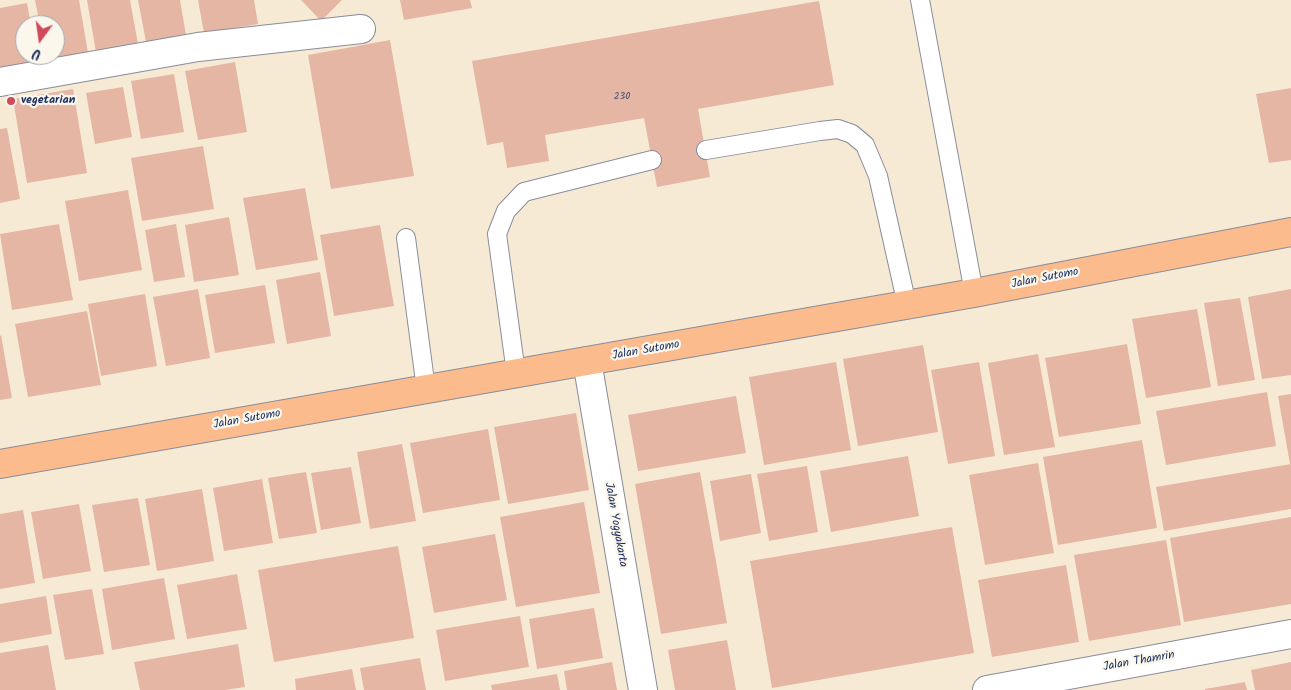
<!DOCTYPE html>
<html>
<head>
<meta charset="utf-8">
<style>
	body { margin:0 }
	#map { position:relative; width:1291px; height:690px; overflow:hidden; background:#f7ead5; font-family:Kalam,sans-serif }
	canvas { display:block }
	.north { position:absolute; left:15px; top:15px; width:50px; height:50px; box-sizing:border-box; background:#fbf7ec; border:1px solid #a1a7b3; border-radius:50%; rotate:194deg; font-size:14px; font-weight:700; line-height:20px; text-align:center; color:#1b2f5e }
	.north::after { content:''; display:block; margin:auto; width:18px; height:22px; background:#d1495b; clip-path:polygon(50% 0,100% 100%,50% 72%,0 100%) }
</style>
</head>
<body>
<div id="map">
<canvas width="1291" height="690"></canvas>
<div class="north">U</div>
</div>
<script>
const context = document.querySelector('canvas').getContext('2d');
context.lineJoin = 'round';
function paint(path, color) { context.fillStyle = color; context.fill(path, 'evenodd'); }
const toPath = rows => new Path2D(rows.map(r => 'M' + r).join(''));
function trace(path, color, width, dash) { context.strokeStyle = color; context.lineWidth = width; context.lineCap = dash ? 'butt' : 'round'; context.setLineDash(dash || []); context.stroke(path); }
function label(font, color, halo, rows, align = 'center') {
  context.font = font + ' Kalam,sans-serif'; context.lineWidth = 4.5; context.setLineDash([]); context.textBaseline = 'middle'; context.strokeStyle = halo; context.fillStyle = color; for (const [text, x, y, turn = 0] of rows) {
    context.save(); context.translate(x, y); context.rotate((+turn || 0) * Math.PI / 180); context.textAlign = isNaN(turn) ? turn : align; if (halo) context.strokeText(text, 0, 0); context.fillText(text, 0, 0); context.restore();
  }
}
const building = toPath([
	[35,0,79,0,88,53,46,60,45,55,55,55,55,25,40,25],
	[87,0,130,0,138,44,96,52],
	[138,0,180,0,186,35,146,42],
	[198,0,254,0,258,24,204,33],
	[301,0,342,0,321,21],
	[400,0,470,0,472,8,404,20],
	[819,1,834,85,698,109,710,177,657,187,644,118,545,135,549,161,507,168,503,142,487,145,472,61],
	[27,3,31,25,25,25,25,55,36,55,38,66,0,72,0,8],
	[390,40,414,176,331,189,308,55],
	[235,62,247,132,198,140,185,71],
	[174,74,184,132,141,139,131,81],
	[123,87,132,137,95,144,86,93],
	[1291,88,1291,160,1269,163,1256,94],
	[73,89,87,173,27,183,13,99],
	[7,128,20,199,0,203,0,129],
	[203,146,214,209,142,221,131,158],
	[305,188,318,260,256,270,243,198],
	[128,190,142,270,79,281,65,201],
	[229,217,239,275,194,282,185,225],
	[59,224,73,300,12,310,0,234],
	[176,224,185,277,154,282,145,230],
	[380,225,394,306,334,316,320,235],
	[320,272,331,336,287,344,276,280],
	[265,285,275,343,215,353,205,295],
	[198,289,210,358,166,366,153,297],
	[1291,289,1291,375,1262,379,1248,297],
	[145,294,157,366,101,376,88,304],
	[1240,298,1255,380,1218,386,1204,303],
	[1197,309,1211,387,1146,398,1132,319],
	[87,311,101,385,28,397,15,324],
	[1,335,12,398,0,400,0,336],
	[1127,344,1141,424,1059,437,1045,358],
	[923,345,938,432,858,446,843,359],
	[1038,354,1055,447,1004,455,988,363],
	[836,362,851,450,764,465,749,377],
	[979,362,995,456,948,464,931,370],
	[1267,392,1276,446,1166,465,1156,411],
	[1291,394,1291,464,1290,464,1278,396],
	[736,396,746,453,638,471,628,415],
	[576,413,589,490,508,504,494,427],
	[488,429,500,500,423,513,410,443],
	[1142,440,1157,528,1058,545,1043,457],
	[402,444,416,521,370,529,357,452],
	[908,456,919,516,831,532,820,471],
	[1038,463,1054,553,985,565,969,475],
	[1291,464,1291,509,1164,531,1156,487],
	[807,466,818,532,769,541,757,474],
	[351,467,361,523,321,530,311,473],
	[306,472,317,533,279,539,268,478],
	[700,472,727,623,661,634,635,484],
	[751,474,761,533,720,541,710,481],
	[262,479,273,543,224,551,213,488],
	[202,489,214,561,157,571,145,499],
	[138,498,150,565,104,572,92,505],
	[584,502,600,593,516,607,500,517],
	[79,504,91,571,43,579,31,512],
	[23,510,35,583,0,589,0,514],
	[1291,517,1291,604,1184,622,1170,538],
	[952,527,974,653,772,688,750,561],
	[495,534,507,600,434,613,422,547],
	[1166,540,1181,625,1089,641,1074,555],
	[398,546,414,638,274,662,258,570],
	[1066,565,1079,642,992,657,978,580],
	[237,574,247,629,187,639,177,585],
	[164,578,175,639,112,650,102,589],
	[92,589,104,654,65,660,53,595],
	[46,596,52,634,0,643,0,604],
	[594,608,603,658,537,669,529,619],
	[520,616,529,667,445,681,436,630],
	[727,640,736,690,675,690,668,650],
	[238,644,245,687,225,690,140,690,134,662],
	[48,645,56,690,0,690,0,653],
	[420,658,426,690,364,690,360,668],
	[612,662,617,690,567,690,564,671],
	[1291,662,1291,690,1255,690,1251,670],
	[352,669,356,690,296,690,295,679],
	[557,674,560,690,492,690,491,685],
	[1245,682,1247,690,1205,690,1205,689]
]);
const lane = toPath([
	[920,0,974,293],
	[706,150,820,131,838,129,852,134,865,145,878,176,907,305],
	[406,238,426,389],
	[516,373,497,234,506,211,524,192,652,160]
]);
const street = toPath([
	[0,82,198,47,361,29],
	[587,361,643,690],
	[987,690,1291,634]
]);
const primary = toPath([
	[0,464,974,293,1291,232]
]);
const markers = [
	[11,101,5,"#d1495b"]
];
const numberNames = [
	["230",622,97]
];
const poiNames = [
	["vegetarian",21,101]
];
const streetNames = [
	["Jalan Sutomo",1045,279,-11],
	["Jalan Sutomo",646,351,-10],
	["Jalan Sutomo",247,420,-10],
	["Jalan Yogyakarta",615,525,80],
	["Jalan Thamrin",1139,662,-10]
];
paint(building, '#e5b6a4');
trace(lane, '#898c9a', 20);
trace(street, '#898c9a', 30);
trace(primary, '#898c9a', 30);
trace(lane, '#fff', 18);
trace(street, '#fff', 28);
trace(primary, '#fbbb8d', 28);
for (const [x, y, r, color] of markers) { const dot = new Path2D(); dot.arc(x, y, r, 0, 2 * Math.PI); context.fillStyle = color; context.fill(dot); trace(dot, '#fbf7ec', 2); }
label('10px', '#4e5170', null, numberNames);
label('bold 12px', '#1b2f5e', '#fbf7ec', poiNames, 'left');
label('12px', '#1b2f5e', '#fbf7ec', streetNames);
</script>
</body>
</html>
